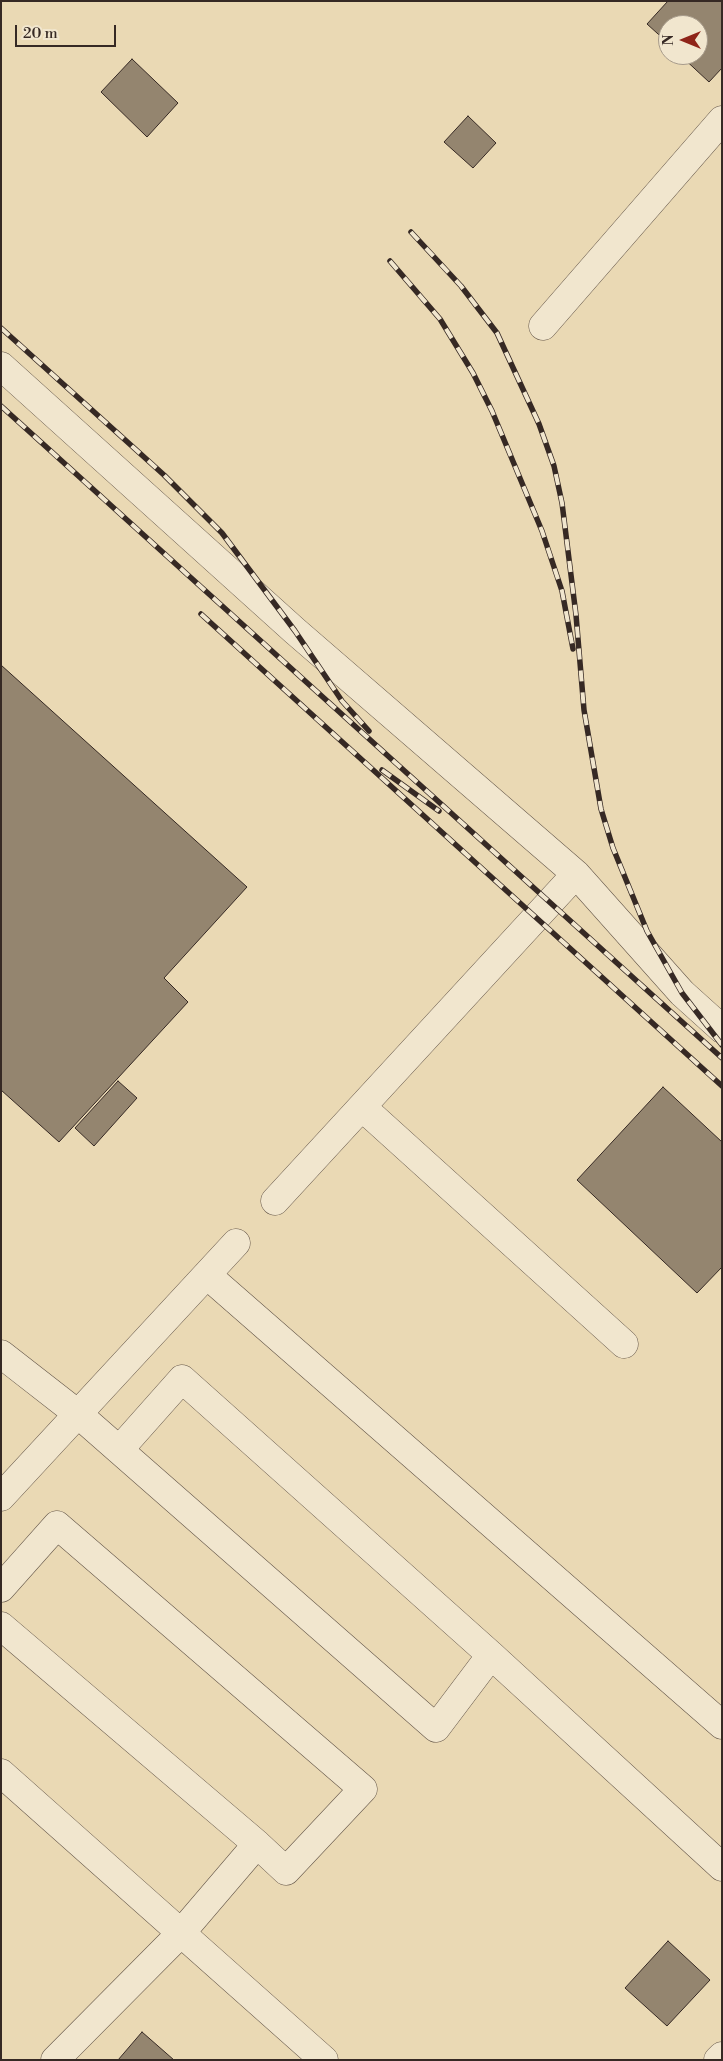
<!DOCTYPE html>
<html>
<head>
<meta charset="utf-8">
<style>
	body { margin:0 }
	#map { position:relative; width:723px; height:2061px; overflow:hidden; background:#ead9b4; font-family:"Libre Bodoni",serif }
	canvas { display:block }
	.frame { position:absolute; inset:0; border:2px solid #362924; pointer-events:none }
	.north { position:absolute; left:658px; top:15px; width:50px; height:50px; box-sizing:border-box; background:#f1e6ce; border:1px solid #a69a8a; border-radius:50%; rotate:270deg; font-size:14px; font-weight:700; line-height:20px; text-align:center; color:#362924 }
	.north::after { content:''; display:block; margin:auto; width:18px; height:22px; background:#8f2418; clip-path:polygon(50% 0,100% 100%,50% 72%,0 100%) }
	.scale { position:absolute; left:15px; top:25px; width:101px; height:22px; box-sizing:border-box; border:2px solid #362924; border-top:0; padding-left:6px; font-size:15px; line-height:18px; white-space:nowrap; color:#362924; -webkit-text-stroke:4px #f1e6ce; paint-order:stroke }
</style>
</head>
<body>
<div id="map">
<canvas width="723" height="2061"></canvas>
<div class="frame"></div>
<div class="north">N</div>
<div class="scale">20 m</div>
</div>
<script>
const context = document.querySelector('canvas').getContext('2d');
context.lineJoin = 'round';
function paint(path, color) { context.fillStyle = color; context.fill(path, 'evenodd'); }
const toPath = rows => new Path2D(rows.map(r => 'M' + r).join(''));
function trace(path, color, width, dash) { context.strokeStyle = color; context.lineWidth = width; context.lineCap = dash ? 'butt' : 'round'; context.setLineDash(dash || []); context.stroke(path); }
const building = toPath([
	[668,1,722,1,722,68,709,82,680,55,698,55,698,25,668,25,668,43,647,24,668,1],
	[132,59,178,103,147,137,101,92,132,59],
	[468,116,496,143,473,168,444,142,468,116],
	[1,665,247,887,164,978,188,1002,59,1142,1,1090,1,665],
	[118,1081,137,1098,94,1146,75,1128,118,1081],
	[663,1087,722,1142,722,1267,697,1293,577,1180,663,1087],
	[668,1941,710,1980,667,2026,625,1988,668,1941],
	[142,2032,174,2060,118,2060,142,2032]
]);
const minor = toPath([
	[543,326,722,120],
	[1,366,295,631,576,874,682,993,722,1029],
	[362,1107,624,1344],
	[275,1201,576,874],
	[207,1275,722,1725],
	[1,1354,78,1414,436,1728,491,1655],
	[119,1450,182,1379,491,1655,722,1867],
	[1,1497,236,1243],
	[1,1588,57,1525,363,1789,286,1871,257,1844,1,1626],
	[1,1773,324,2060],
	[55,2060,181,1933,257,1844],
	[718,2060,722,2056]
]);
const rail = toPath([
	[411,232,461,286,497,333,539,424,554,466,562,503,576,615,584,710,601,809,613,848,647,931,682,993,722,1045],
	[390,261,440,319,473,373,492,411,542,531,562,591,573,649],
	[1,328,164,475,222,533,295,631,342,701,369,731],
	[1,406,722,1058],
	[201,614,722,1086],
	[382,770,439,811]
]);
paint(building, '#94856f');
trace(building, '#362924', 1);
trace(minor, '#635548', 29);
trace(minor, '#f1e6ce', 28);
trace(rail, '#362924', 5.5);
trace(rail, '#f1e6ce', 4, [11]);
</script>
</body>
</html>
